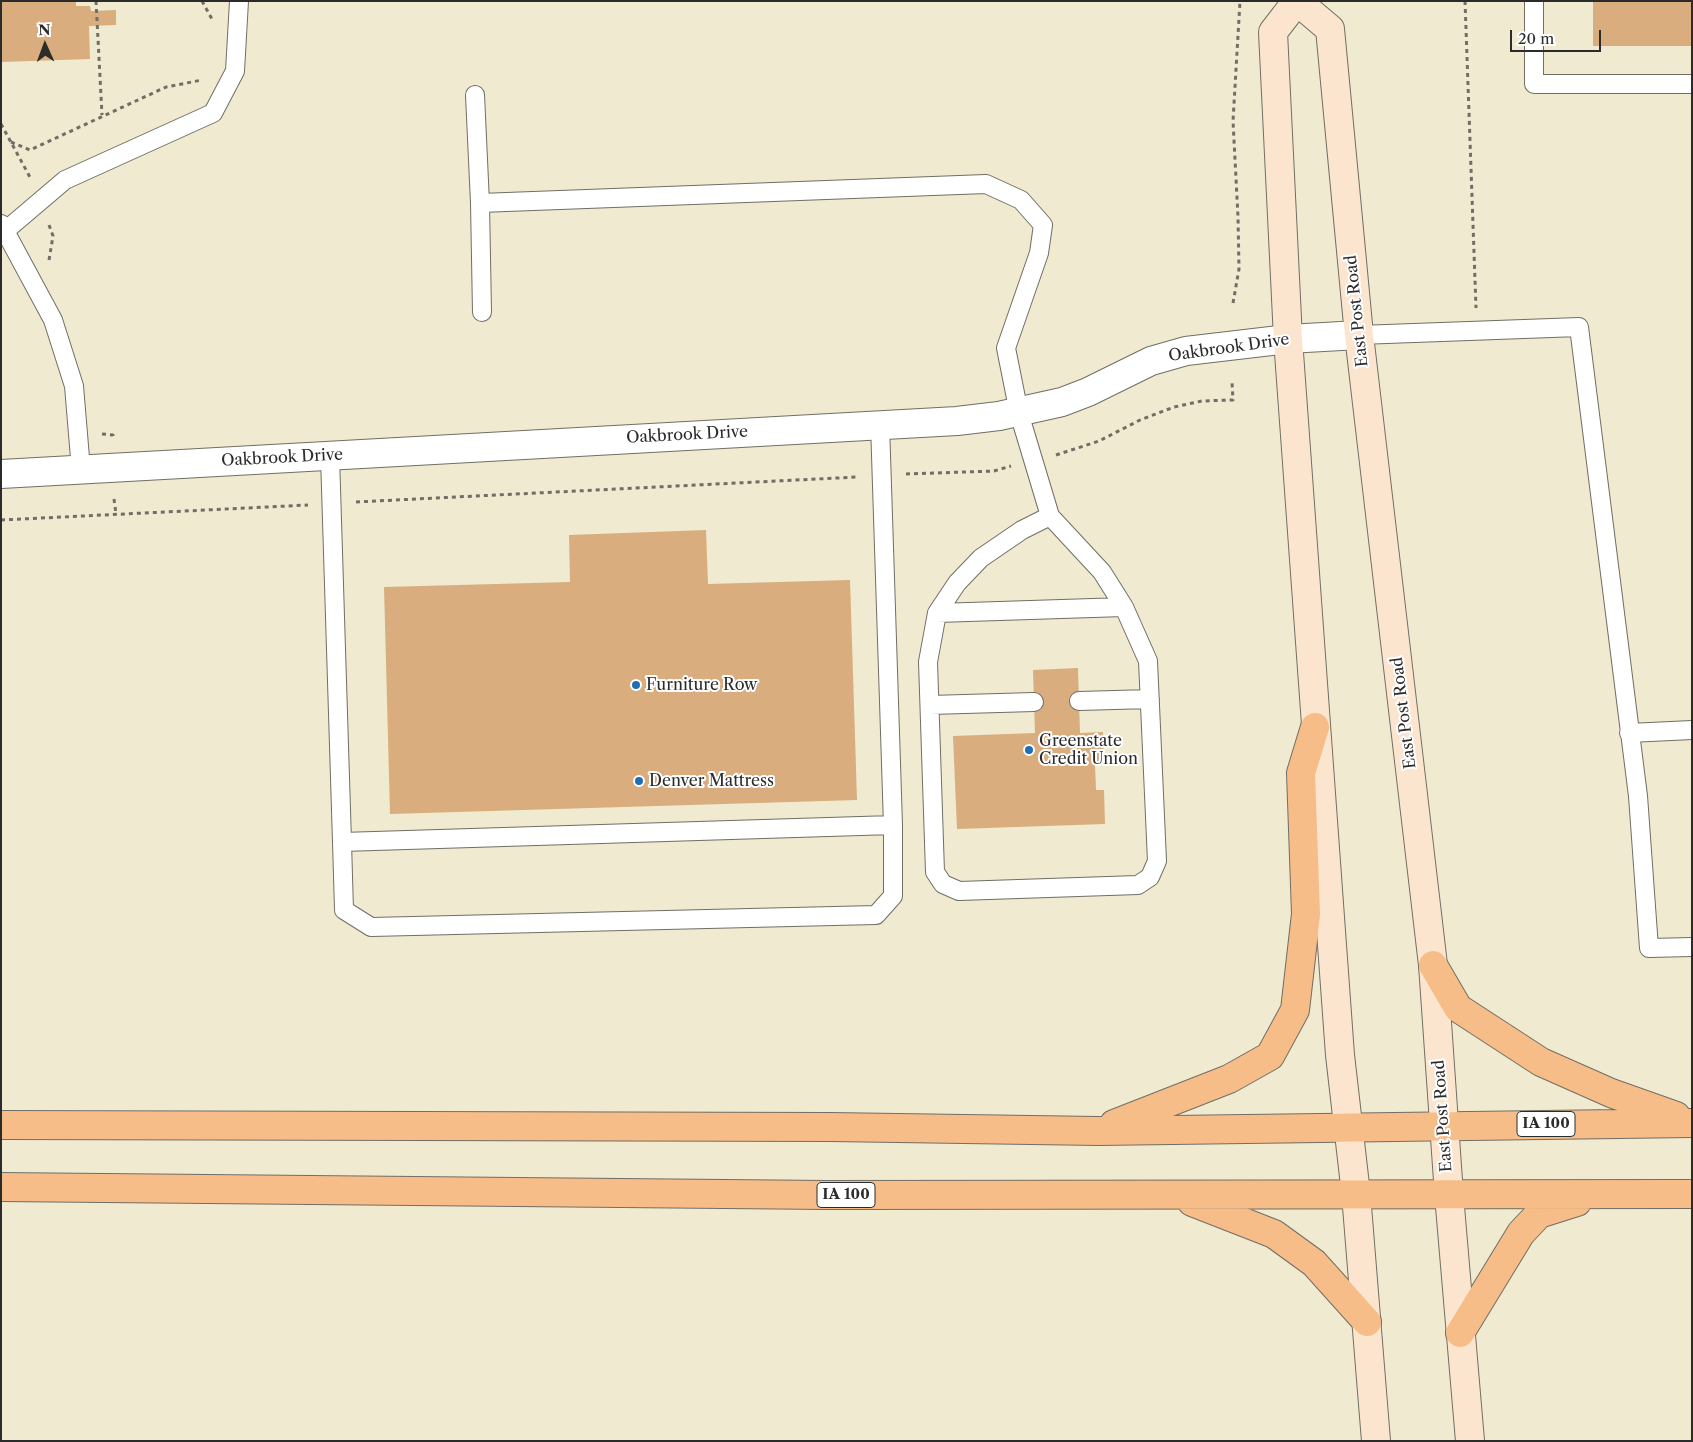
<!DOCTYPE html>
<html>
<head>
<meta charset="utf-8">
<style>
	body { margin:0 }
	#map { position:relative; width:1693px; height:1442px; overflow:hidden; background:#f0ead1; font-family:"Libre Caslon Text",serif }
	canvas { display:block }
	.frame { position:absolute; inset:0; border:2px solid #2b2b2b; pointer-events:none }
	.north { position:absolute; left:20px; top:20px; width:50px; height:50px; -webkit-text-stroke:4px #fff; paint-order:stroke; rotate:358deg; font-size:14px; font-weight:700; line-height:20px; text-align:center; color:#2b2b2b }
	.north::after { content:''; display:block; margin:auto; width:18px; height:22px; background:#2b2b2b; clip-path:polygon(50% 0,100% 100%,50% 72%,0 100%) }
	.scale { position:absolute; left:1510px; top:30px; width:91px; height:22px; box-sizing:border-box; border:2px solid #2b2b2b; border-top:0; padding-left:6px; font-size:15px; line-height:18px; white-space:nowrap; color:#2b2b2b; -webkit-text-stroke:4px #fff; paint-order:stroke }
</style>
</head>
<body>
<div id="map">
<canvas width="1693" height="1442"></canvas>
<div class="frame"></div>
<div class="north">N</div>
<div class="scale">20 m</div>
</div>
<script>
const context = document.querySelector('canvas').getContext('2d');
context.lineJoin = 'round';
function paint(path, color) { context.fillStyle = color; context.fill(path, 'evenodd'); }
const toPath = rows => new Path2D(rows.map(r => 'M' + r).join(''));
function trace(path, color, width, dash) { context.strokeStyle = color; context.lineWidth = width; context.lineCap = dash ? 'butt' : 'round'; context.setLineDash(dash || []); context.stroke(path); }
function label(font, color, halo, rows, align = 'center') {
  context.font = font + ' "Libre Caslon Text",serif'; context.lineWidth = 4; context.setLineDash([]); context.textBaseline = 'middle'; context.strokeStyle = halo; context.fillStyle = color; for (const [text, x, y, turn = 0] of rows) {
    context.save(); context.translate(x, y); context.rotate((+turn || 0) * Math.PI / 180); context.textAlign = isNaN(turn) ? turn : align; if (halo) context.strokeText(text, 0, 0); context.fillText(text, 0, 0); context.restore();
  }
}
const building = toPath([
	[1,1,76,1,76,6,90,6,91,11,116,10,116,25,89,26,90,59,1,62],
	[1593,1,1692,1,1692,46,1593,46],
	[706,530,708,584,850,580,857,800,390,814,384,587,570,582,569,535],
	[1078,668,1080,733,1103,732,1104,765,1095,765,1096,790,1104,790,1105,824,957,829,953,736,1035,733,1033,670]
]);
const path = toPath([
	[96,1,102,115],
	[202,1,213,21],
	[1465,1,1476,308],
	[1,124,31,179],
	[11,142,30,150,166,87,202,80],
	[49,260,53,236,49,225],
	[1233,303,1239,269,1238,217,1233,121,1240,1],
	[102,434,113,435,113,440],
	[1056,455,1099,441,1140,420,1174,407,1202,401,1233,400,1232,382],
	[906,474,994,471,1011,466],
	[114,499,116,514],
	[356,502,857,477],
	[1,520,308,505]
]);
const service = toPath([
	[1534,1,1534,84,1692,84],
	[475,95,480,203],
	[1,224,5,231,65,180,213,113,235,71,239,1],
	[1,231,5,231,53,320,74,386,81,470],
	[482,312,480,203,986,184,1021,200,1043,225,1039,253,1006,348,1019,413,1050,516,1102,572,1124,607,937,613],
	[1359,335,1579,327,1638,796,1649,948,1692,947],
	[330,456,342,842,893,825,880,424],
	[1050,516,1022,530,981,558,957,583,937,613,928,662,935,872,943,884,959,891,1138,885,1150,877,1157,861,1148,661,1124,607],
	[1079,701,1150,699],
	[930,705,1034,702],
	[1629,733,1692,730],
	[342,842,344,910,371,927,876,915,893,896,893,825]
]);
const minor = toPath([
	[1,474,957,421,999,416,1062,402,1088,392,1151,361,1186,351,1288,339,1359,335]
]);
const secondary = toPath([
	[1376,1441,1356,1194,1340,1055,1288,339,1273,32,1297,1,1330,29,1359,335,1433,965,1449,1195,1470,1441]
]);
const trunk = toPath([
	[1433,965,1458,1008,1541,1062,1611,1093,1676,1116],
	[1114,1124,1229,1079,1270,1056,1295,1010,1306,914,1301,773,1315,727],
	[1,1125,830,1127,1098,1131,1692,1123],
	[1,1187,827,1195,1692,1194],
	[1192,1202,1274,1234,1314,1263,1367,1322],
	[1460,1333,1521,1233,1539,1214,1577,1202]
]);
const markers = [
	[636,685,5,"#1f6fb2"],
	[1029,750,5,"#1f6fb2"],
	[639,781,5,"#1f6fb2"]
];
const shields = [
	[1546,1124,58],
	[846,1195,58]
];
const shieldNames = [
	["IA 100",1546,1124],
	["IA 100",846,1195]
];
const streetNames = [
	["East Post Road",1357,311,-96],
	["Oakbrook Drive",1229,348,-8],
	["Oakbrook Drive",687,435,-3],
	["Oakbrook Drive",282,458,-3],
	["East Post Road",1404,713,-97],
	["East Post Road",1443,1116,-94]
];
const poiNames = [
	["Furniture Row",646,685],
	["Greenstate",1039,741],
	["Credit Union",1039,759],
	["Denver Mattress",649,781]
];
paint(building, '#d9ad7d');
trace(service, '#706e65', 20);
trace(minor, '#706e65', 30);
trace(secondary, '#706e65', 30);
trace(trunk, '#706e65', 30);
trace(path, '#706e65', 3, [4, 4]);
trace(service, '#fff', 18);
trace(minor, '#fff', 28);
trace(secondary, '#fce5cf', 28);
trace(trunk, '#f7bd88', 28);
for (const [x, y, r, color] of markers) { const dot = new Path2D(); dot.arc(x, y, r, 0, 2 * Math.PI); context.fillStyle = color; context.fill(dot); trace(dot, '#fff', 2); }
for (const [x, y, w] of shields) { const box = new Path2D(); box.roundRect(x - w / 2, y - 12.5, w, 25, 4); context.fillStyle = '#fff'; context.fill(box); trace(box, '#2b2b2b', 1); }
label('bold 15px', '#2b2b2b', null, shieldNames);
label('16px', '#2b2b2b', '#fff', streetNames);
label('16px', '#2b2b2b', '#fff', poiNames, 'left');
</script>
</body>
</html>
